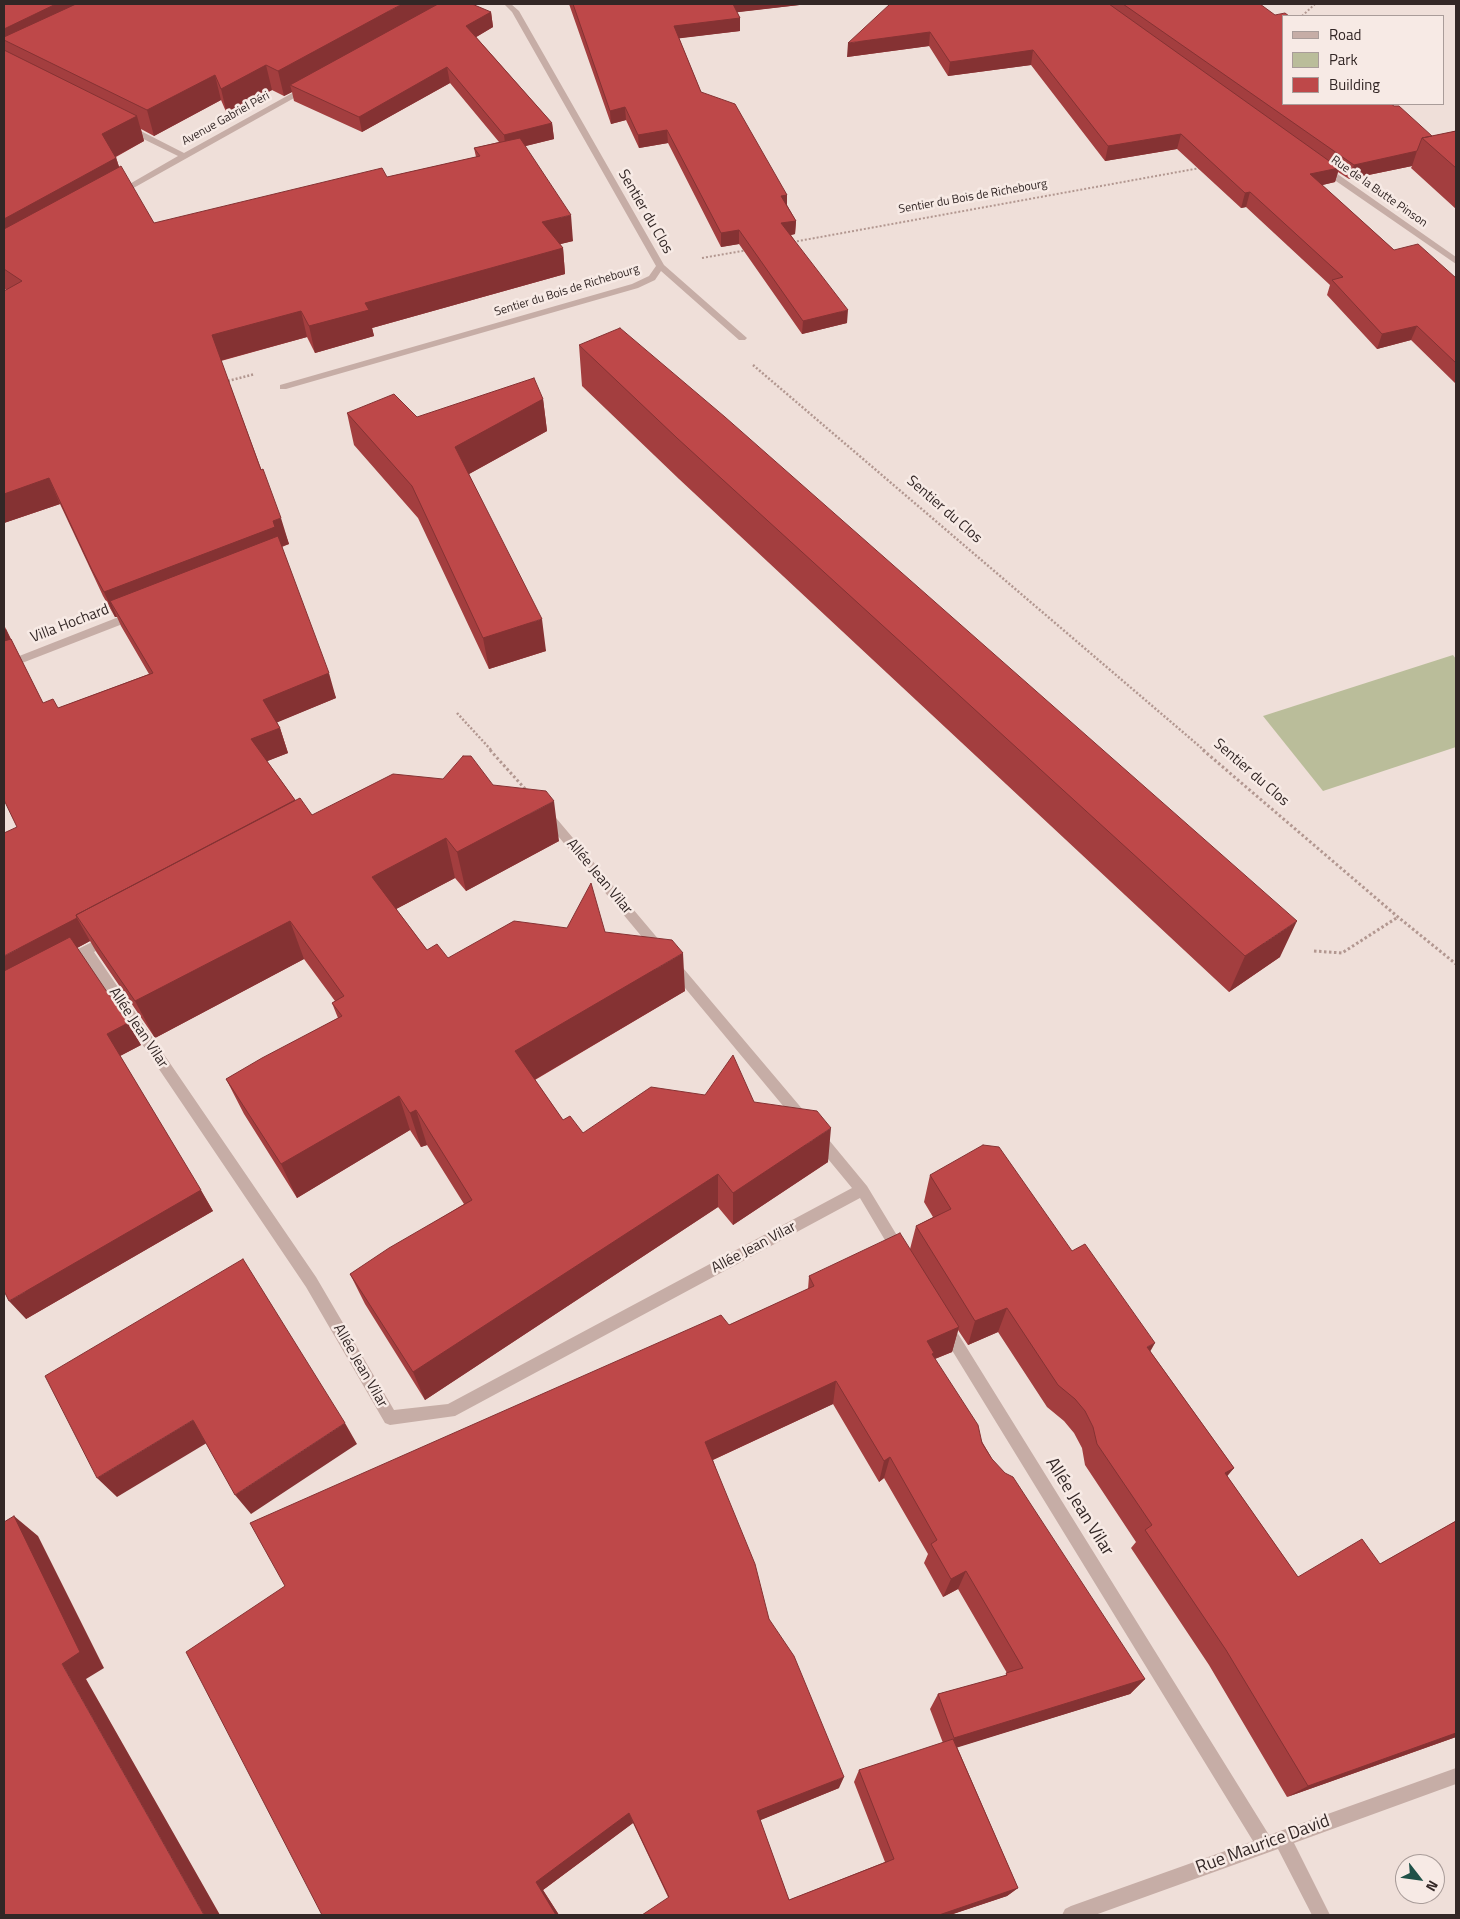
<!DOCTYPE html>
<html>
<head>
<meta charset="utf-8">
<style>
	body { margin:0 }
	#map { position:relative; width:1460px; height:1919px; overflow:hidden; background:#efdfd9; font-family:"Titillium Web",sans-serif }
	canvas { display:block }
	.frame { position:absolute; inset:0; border:5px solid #332726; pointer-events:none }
	.legend { position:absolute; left:1282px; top:15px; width:162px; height:90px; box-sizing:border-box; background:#f7eae5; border:1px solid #a99c99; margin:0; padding:6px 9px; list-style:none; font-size:15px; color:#332726 }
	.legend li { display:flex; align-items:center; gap:10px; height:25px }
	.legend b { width:25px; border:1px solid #a99c99 }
	.north { position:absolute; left:1395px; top:1854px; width:50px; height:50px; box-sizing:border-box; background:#f7eae5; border:1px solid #a99c99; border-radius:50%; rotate:120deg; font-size:14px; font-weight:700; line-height:20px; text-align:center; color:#332726 }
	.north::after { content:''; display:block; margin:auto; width:18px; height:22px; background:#1f5148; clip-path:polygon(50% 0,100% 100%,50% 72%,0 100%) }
</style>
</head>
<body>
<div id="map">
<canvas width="1460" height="1919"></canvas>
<div class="frame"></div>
<ul class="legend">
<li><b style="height:6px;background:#c6ada6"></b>Road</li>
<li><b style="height:14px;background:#babd9a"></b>Park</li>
<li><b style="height:14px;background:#be4849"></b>Building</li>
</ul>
<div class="north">N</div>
</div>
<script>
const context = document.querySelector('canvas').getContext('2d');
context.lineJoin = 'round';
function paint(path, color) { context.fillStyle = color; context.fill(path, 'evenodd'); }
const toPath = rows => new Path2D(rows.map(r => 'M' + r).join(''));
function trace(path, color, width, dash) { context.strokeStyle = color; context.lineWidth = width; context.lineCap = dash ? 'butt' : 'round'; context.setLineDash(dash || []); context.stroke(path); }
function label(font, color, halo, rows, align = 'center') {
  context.font = font + ' "Titillium Web",sans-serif'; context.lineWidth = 5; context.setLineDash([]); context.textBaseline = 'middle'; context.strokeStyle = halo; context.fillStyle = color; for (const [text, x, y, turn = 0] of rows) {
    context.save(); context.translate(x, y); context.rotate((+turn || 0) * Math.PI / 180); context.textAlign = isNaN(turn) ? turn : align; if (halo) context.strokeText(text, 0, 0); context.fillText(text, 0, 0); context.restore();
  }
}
const green = toPath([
	[1453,655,1456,659,1456,747,1323,791,1263,716]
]);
const pathFar2 = toPath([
	[1302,16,1315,4],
	[793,242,1200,168],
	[702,258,748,250]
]);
const pathFar1 = toPath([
	[753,365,1205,751],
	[224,382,255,374],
	[457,713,492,751]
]);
const path = toPath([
	[490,750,527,791],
	[1203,750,1398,917,1456,964],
	[1314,951,1342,953,1398,917]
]);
const minor = toPath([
	[504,4,511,4,519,11,664,265,747,338,745,340,739,340,661,271,655,280,638,288,286,389,280,389,280,385,632,284,649,276,656,266,512,12,504,4],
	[305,86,312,88,121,195,114,193,178,156,125,130,125,126,131,126,184,153,305,86],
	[1320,166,1326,166,1456,257,1456,264,1320,170,1320,166],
	[134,611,139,615,138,618,4,670,4,662,134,611],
	[547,811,551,812,665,947,667,951,665,955,657,955,543,818,541,815,543,812,547,811],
	[108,934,112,935,114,939,112,943,94,952,316,1277,394,1410,448,1404,852,1188,814,1142,812,1138,814,1134,819,1132,824,1134,867,1186,907,1252,905,1257,900,1258,895,1257,860,1198,455,1416,390,1425,385,1423,306,1287,84,958,66,966,62,965,60,961,62,957,108,934],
	[674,961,678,962,809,1117,811,1121,809,1125,804,1127,799,1125,670,970,668,966,670,962,674,961],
	[947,1322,952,1324,1269,1835,1456,1768,1456,1784,1294,1843,1330,1915,1312,1915,1278,1849,1095,1915,1062,1915,1065,1909,1071,1906,1253,1841,942,1334,940,1329,942,1324,947,1322]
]);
const wall = toPath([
	[4,4,491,12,493,27,476,37,552,123,554,139,525,146,573,241,560,244,563,248,565,274,372,328,374,336,315,353,307,337,221,361,289,544,282,547,336,698,277,722,280,728,288,753,267,761,295,800,312,815,493,785,559,841,466,891,455,878,396,909,427,950,448,958,567,928,605,932,685,991,535,1080,563,1120,583,1133,754,1102,828,1162,733,1225,718,1207,425,1400,365,1304,350,1274,464,1204,427,1145,421,1147,410,1130,297,1198,244,1114,226,1079,338,1018,332,1003,335,1001,304,959,155,1038,97,953,90,941,77,948,141,1045,120,1056,213,1211,26,1319,17,827,4,625,43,703,58,708,149,674,121,626,117,617,115,617,103,596,60,504,4,523,4,291,6,290,4,288],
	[450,83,499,142,474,148,476,157,387,177,154,223,119,167,116,157,144,141,141,129,154,136,221,100,227,114,272,90,284,96,292,92,294,101,362,132],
	[569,4,808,4,737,12,740,18,740,31,679,38,701,92,787,195,787,205,796,221,795,234,791,235,847,323,802,334,739,244,721,247,668,143,639,148,626,120,611,124],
	[890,4,1260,4,1284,104,1432,136,1456,131,1456,209,1411,168,1412,166,1349,179,1338,172,1335,182,1322,185,1394,250,1456,278,1456,384,1411,340,1377,349,1327,295,1330,285,1246,207,1241,208,1177,149,1105,161,1031,65,948,76,929,46,847,57],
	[579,345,1280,957,1229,992,679,479,582,386],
	[543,399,547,431,469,474,546,651,489,669,418,518,354,445,347,413,417,417],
	[930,1175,1072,1251,1150,1351,1234,1468,1227,1476,1298,1577,1380,1564,1456,1521,1456,1737,1287,1797,1209,1665,1131,1548,1136,1542,1085,1465,1082,1448,1074,1433,1064,1421,1047,1407,998,1332,968,1345,958,1330,952,1352,935,1359,992,1459,1145,1679,1130,1694,957,1747,1018,1888,1007,1896,950,1915,668,1897,633,1823,543,1890,559,1915,322,1915,729,1325,808,1289,809,1276,910,1249,916,1226,933,1217,924,1202],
	[833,1404,879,1482,884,1478,928,1554,924,1563,943,1597,958,1589,1007,1673,1005,1676,938,1694,930,1709,943,1743,859,1770,854,1782,885,1862,789,1900,760,1820,839,1788,769,1619,713,1460]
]);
const shadedWall = toPath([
	[56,4,103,4,4,40,4,29],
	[402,4,445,4,290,85,292,92,284,96,278,71],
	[731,4,808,4,731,13],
	[491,12,493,27,468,42,466,26],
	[740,18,740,31,674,39,674,26],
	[930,32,929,46,847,57,848,43],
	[1033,50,1031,65,948,76,950,62],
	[266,65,272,90,227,114,221,89],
	[447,67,450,83,362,132,359,117],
	[215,75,221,100,154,136,147,110],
	[625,107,626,120,611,124,610,111],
	[137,116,144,141,111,159,102,134],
	[552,123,554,139,506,151,504,135],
	[667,130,668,143,639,148,638,135],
	[1181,134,1177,149,1105,161,1108,146],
	[1417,151,1412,166,1349,179,1354,165],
	[116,158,125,184,4,251,4,219],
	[1339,168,1335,182,1306,189,1310,174],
	[1250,192,1246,207,1241,208,1245,193],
	[787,195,787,208,781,196],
	[571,215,573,241,545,248,542,222],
	[796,221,795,234,781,237,781,223],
	[739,230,739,244,721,247,721,233],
	[563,248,565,274,372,328,374,336,315,353,309,326,365,303],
	[848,310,847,323,802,334,803,321],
	[301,311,307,337,219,361,212,335],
	[1417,326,1411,340,1377,349,1382,334],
	[543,399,547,431,460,479,455,447],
	[49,478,60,504,4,523,4,494],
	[281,518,289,544,110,601,117,617,115,617,104,592],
	[542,619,546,651,489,669,483,638],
	[6,629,18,655,4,660,4,630],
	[329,673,336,698,271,725,263,700],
	[280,728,288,753,260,764,251,739],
	[554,801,559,841,466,891,457,852],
	[446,838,455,878,383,916,372,877],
	[77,918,90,941,4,987,4,956],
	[290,921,304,959,155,1038,135,1001],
	[1297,921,1280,957,1229,992,1245,956],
	[683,953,685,991,522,1087,515,1051],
	[128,1023,141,1045,120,1056,107,1034],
	[399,1096,410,1130,297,1198,281,1164],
	[416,1110,427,1145,421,1147,410,1113],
	[831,1128,828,1162,733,1225,733,1193],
	[718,1174,718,1207,425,1400,413,1372],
	[201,1190,213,1211,26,1319,9,1301],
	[1007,1308,998,1332,968,1345,975,1321],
	[959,1327,952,1352,932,1360,927,1341],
	[1155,1343,1142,1366,1147,1347],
	[836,1381,833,1404,706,1463,705,1442],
	[193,1420,210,1441,117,1497,97,1478],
	[345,1423,357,1444,251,1514,235,1495],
	[890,1457,884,1478,879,1482,884,1461],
	[1234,1468,1217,1488,1225,1473],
	[14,1516,38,1536,104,1668,86,1679,220,1915,204,1915,62,1664],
	[966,1571,958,1589,943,1597,951,1579],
	[1145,1679,1130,1694,946,1751,954,1738],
	[1456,1733,1456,1737,1287,1797,1308,1786],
	[844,1777,839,1788,756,1822,757,1811],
	[629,1813,633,1823,543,1890,559,1915,556,1915,536,1882],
	[1018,1888,1007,1896,950,1915,939,1915]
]);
const building = toPath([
	[4,4,56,4,4,29,4,4],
	[76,4,402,4,278,71,266,65,221,89,215,75,147,110,4,40,4,37,76,4],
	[438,4,472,4,491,12,466,26,552,123,504,135,447,67,359,117,290,85,438,4],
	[573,4,733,4,740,18,674,26,701,92,735,104,787,195,781,196,796,221,781,223,848,310,803,321,739,230,721,233,667,130,638,135,625,107,610,111,573,4],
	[890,4,1109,4,1339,168,1310,174,1394,250,1418,244,1456,278,1456,363,1417,326,1382,334,1332,280,1343,277,1250,192,1245,193,1181,134,1108,146,1033,50,950,62,930,32,848,43,890,4],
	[1123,4,1260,4,1275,15,1285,13,1289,16,1284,16,1284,104,1391,104,1394,106,1399,106,1432,136,1422,138,1417,151,1354,165,1123,4],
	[4,50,137,116,102,134,116,158,4,219,4,50],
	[1456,131,1456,168,1422,138,1456,131],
	[520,138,571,215,542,222,563,248,365,303,369,310,309,326,301,311,212,335,261,470,263,469,281,518,273,521,275,527,104,592,92,570,49,478,4,494,4,291,22,281,4,269,4,229,121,166,154,223,382,168,387,177,480,156,474,148,520,138],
	[620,328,725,417,1297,921,1245,956,677,438,579,345,620,328],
	[534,378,543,399,455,447,542,619,483,638,412,486,347,413,394,394,417,417,534,378],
	[278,536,329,673,263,700,280,728,251,739,295,800,76,915,77,918,4,956,4,833,17,827,4,800,4,641,11,639,43,703,53,699,58,708,153,673,110,601,278,536],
	[463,756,471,756,493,785,546,791,554,801,457,852,446,838,372,877,427,950,437,944,448,958,514,921,567,928,591,883,605,932,672,940,683,953,515,1051,563,1120,570,1116,583,1133,651,1087,705,1095,733,1055,754,1102,817,1111,831,1128,733,1193,718,1174,413,1372,350,1274,389,1248,472,1200,416,1110,410,1113,399,1096,281,1164,226,1079,262,1058,342,1016,332,1003,344,996,290,921,135,1001,76,915,300,798,312,815,393,774,443,779,463,756],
	[70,937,128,1023,107,1034,201,1190,9,1301,4,1291,4,971,70,937],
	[983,1145,999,1147,1072,1251,1085,1244,1155,1343,1147,1347,1234,1468,1225,1473,1298,1577,1362,1539,1380,1564,1456,1521,1456,1733,1308,1786,1226,1650,1145,1530,1152,1525,1097,1444,1093,1427,1085,1411,1075,1399,1058,1385,1007,1308,975,1321,916,1226,951,1209,930,1175,983,1145],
	[900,1233,959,1327,927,1341,934,1353,932,1354,978,1425,982,1443,992,1459,1005,1473,1013,1477,1145,1679,954,1738,938,1694,1007,1675,1006,1673,1023,1668,966,1571,951,1579,931,1544,937,1540,890,1457,884,1461,836,1381,705,1442,755,1564,769,1619,794,1656,844,1777,757,1811,789,1900,894,1859,859,1770,953,1739,1018,1888,939,1915,642,1915,669,1897,629,1813,536,1882,556,1915,322,1915,186,1652,285,1586,250,1523,721,1315,729,1325,814,1286,809,1276,900,1233],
	[243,1259,345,1423,235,1495,193,1420,97,1478,45,1376,243,1259],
	[14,1516,80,1652,62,1664,204,1915,4,1915,4,1522,14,1516]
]);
const farStreetnames = [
	["Avenue Gabriel Péri",226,119,-29],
	["Rue de la Butte Pinson",1379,192,35],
	["Sentier du Bois de Richebourg",973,197,-10],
	["Sentier du Bois de Richebourg",567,291,-17]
];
const streetNames = [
	["Sentier du Clos",645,212,60],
	["Sentier du Clos",944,510,41],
	["Villa Hochard",70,624,-21],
	["Sentier du Clos",1251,773,41],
	["Allée Jean Vilar",599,877,50],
	["Allée Jean Vilar",138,1028,56],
	["Allée Jean Vilar",754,1248,-28],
	["Allée Jean Vilar",360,1366,60]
];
const nearStreetnames = [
	["Allée Jean Vilar",1079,1507,58],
	["Rue Maurice David",1263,1845,-20]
];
paint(green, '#babd9a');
trace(pathFar2, '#b29790', 2, [2, 2]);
trace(pathFar1, '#b29790', 2.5, [2, 2]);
trace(path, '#b29790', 3, [2.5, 2.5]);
paint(minor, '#c6ada6');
paint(wall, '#a33e3f');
paint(shadedWall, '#853233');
paint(building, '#be4849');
trace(building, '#853233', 1);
label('12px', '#332726', '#f7eae5', farStreetnames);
label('15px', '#332726', '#f7eae5', streetNames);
label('18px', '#332726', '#f7eae5', nearStreetnames);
</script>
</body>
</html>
